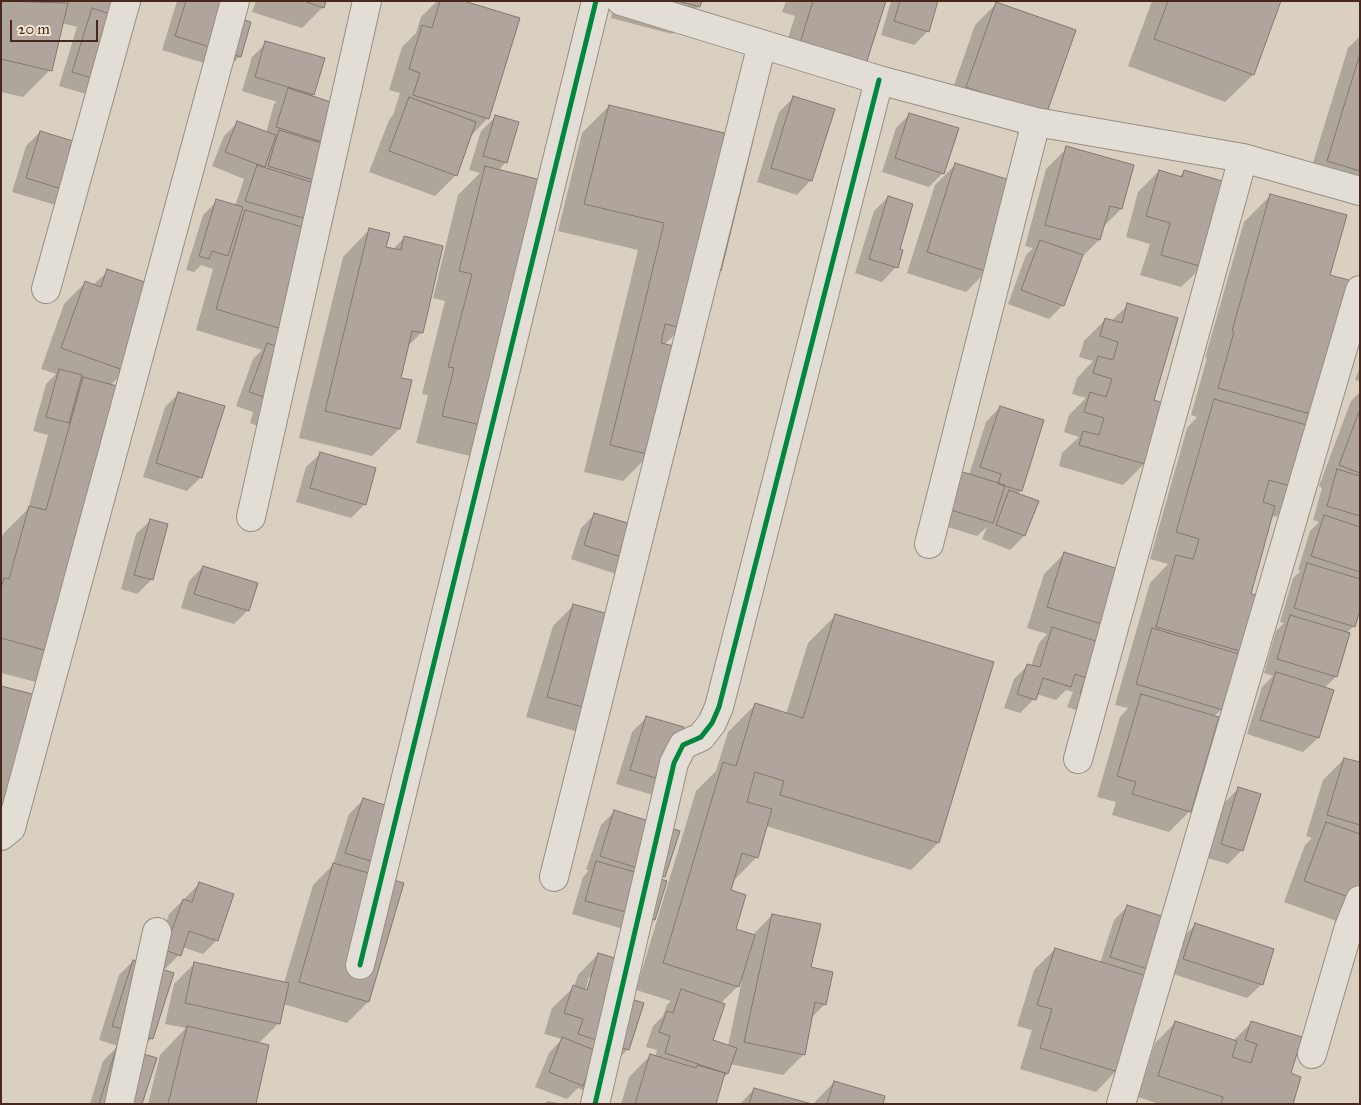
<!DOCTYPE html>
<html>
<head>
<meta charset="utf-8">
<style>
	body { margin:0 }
	#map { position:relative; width:1361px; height:1105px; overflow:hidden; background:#dad0c2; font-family:"IM FELL Great Primer",serif }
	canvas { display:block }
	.frame { position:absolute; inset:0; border:2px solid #48281c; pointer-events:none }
	.scale { position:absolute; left:10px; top:20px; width:88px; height:22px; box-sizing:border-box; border:2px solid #48281c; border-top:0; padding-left:6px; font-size:15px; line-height:18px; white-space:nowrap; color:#48281c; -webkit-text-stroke:4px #eee2d0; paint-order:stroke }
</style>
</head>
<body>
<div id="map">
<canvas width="1361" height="1105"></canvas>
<div class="frame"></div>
<div class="scale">20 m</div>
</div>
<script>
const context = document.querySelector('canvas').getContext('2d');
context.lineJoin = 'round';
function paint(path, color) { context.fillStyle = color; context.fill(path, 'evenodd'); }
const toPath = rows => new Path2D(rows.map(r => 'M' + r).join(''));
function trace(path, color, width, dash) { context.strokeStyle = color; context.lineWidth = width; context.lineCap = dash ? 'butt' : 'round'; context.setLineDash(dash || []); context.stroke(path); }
const shadow = toPath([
	[1,1,60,2,142,1,139,10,114,36,99,98,59,86,77,27,62,23,50,70,23,97,1,92],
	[177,1,239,1,240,56,226,70,162,50],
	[256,1,325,1,323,7,302,28,252,12],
	[437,1,459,1,488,118,470,137,456,175,435,196,369,172,389,120,393,115,400,93,389,90,402,47,416,33,421,17],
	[615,1,700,1,699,6,672,34,611,18],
	[786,1,885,1,865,63,844,84,780,63,795,16,782,12],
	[891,1,937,1,928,31,914,45,881,35],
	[1152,1,1279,1,1253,75,1225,102,1128,66],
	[996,4,1024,135,946,108,975,25],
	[1360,36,1360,198,1307,182,1348,48],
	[266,43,313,94,311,97,321,141,319,143,294,332,263,428,250,423,253,412,236,406,253,359,262,350,196,330,213,269,201,265,194,272,186,270,203,215,217,201,235,206,244,179,212,166,224,136,238,122,266,133,274,104,277,102,242,91,252,57],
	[793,98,811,180,797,195,757,182,779,112],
	[609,106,752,141,681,328,664,345,651,463,643,461,623,481,584,472,638,250,558,231,582,133],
	[910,114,943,173,929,187,882,172,896,128],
	[495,117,506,162,498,171,564,187,474,457,416,443,428,395,422,394,445,301,433,298,458,195,480,173,469,170,481,131],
	[40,132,69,209,12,192,26,146],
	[1067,148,1121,209,1103,227,1099,240,1081,258,1063,305,1049,319,1008,304,1026,255,1033,248,1025,246,1046,169],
	[956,164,987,271,966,292,907,273,935,185],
	[1159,171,1179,177,1184,172,1200,269,1181,287,1140,275,1150,244,1126,237,1138,192],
	[1271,195,1329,276,1303,489,1276,517,1271,515,1249,595,1268,600,1222,709,1213,717,1190,811,1169,832,1112,815,1116,802,1097,797,1120,717,1128,708,1115,705,1150,583,1168,564,1150,559,1187,428,1197,417,1191,415,1207,358,1205,358,1244,222],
	[888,197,898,250,896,267,882,282,855,273,874,211],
	[370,229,385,248,392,250,404,238,442,247,421,333,407,347,400,379,399,429,372,456,299,438,343,257],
	[108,271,125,370,110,386,40,683,1,673,1,539,3,534,28,509,48,435,33,431,46,384,56,374,41,369,64,304,85,283,93,285],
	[1128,305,1153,401,1162,404,1144,464,1123,485,1059,466,1062,453,1079,437,1064,432,1069,415,1086,398,1072,394,1077,378,1093,361,1079,357,1084,341,1105,320,1111,321],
	[1360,367,1360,381,1355,380],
	[1360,392,1360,606,1354,626,1346,633,1336,677,1324,688,1333,691,1318,738,1303,752,1247,734,1262,687,1273,676,1264,673,1276,631,1284,623,1280,622,1293,578,1301,571,1298,570,1310,531,1319,522,1313,520,1322,488,1319,486,1351,401],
	[179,393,201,477,187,491,143,477,165,407],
	[1000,407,1021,491,1017,494,1024,536,1010,550,982,539,987,527,977,536,928,521,969,475,986,422],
	[321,453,365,504,351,518,296,502,306,467],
	[595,514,640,528,616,574,571,559,581,528],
	[151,520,167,525,151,580,137,594,121,589,136,534],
	[1065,553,1139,576,1079,711,1067,707,1073,692,1066,690,1056,700,1036,694,1034,699,1020,713,1004,708,1014,679,1028,665,1031,666,1039,643,1047,634,1027,628,1044,574],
	[203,567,248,610,234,624,181,608,189,581],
	[574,605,629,621,582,733,526,717,553,626],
	[835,616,938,843,911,870,766,826,756,858,732,882,730,891,734,930,752,936,772,915,810,968,825,1004,811,1018,804,1054,783,1075,730,1064,727,1074,722,1079,715,1104,621,1104,629,1077,650,1056,655,1057,657,1050,646,1047,653,1026,663,1016,667,1005,671,1001,636,990,696,791,716,771,728,732,755,705,786,714,808,643],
	[740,980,742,980,728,1046,711,1041,720,1004,738,986],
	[646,718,682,728,653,795,616,784,632,732],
	[1344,759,1360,764,1360,920,1353,927,1284,902,1305,845,1312,838,1306,836,1323,780],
	[1239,788,1242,850,1228,864,1207,858,1224,803],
	[363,800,409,814,368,1002,347,1023,283,1004,279,1023,258,1044,255,1104,148,1104,160,1055,186,1028,165,1024,174,984,195,963,284,983,313,885,333,865,349,814],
	[615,811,664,876,660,880,665,882,654,920,640,934,572,914,583,877,589,870,586,870,601,825],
	[200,883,217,940,203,954,182,947,179,955,165,969,152,964,169,914,183,900,184,901,185,898],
	[1128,906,1172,921,1116,1071,1096,1092,1020,1069,1032,1030,1017,1026,1034,970,1055,949,1100,963,1114,920],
	[1195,925,1262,984,1247,998,1170,973,1181,939],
	[598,954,629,1000,628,1049,608,1069,590,1093,578,1088,567,1099,535,1087,549,1053,562,1039,544,1034,552,1008,574,987,578,975],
	[589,977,592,977,586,996,584,995],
	[133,961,152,1038,137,1053,141,1104,90,1104,103,1061,118,1046,99,1040,119,975],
	[1176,1022,1233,1041,1251,1023,1289,1074,1291,1104,1159,1104,1138,1097,1155,1043],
	[834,1082,882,1104,813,1104],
	[754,1089,807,1104,740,1104],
	[547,1101,564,1104,545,1104]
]);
const building = toPath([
	[1,1,68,3,52,71,1,59,1,1],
	[186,1,240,1,235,17,251,22,241,57,175,36,186,1],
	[304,1,326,1,324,8,304,1],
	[440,1,464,1,520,18,489,119,413,95,420,73,409,69,422,25,432,28,440,1],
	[678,1,702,1,700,7,678,1],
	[813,1,886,1,866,64,800,43,813,1],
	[900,1,938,1,929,32,894,21,900,1],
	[1168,1,1281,1,1254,75,1154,39,1168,1],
	[996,2,1076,30,1046,115,966,87,996,2],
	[92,8,113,15,114,85,72,72,92,8],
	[265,41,325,58,314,95,255,77,265,41],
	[1360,54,1360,171,1327,161,1360,54],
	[288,88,334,103,322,142,276,127,288,88],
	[793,96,835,109,812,181,771,168,793,96],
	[409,97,476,122,457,176,389,151,409,97],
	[609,105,753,140,721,271,698,265,683,328,665,324,661,343,700,352,679,437,656,431,651,455,610,445,664,223,584,204,609,105],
	[909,113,959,128,944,174,895,158,909,113],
	[495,115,519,122,507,163,483,156,495,115],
	[237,121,276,135,265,167,225,152,237,121],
	[279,130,331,146,320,182,268,166,279,130],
	[40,131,99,149,85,196,26,178,40,131],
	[1066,146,1134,165,1122,209,1110,206,1100,240,1045,225,1066,146],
	[955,163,1016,182,988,272,927,252,955,163],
	[257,165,323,186,313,221,245,201,257,165],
	[485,166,565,186,517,381,502,430,442,416,454,368,448,367,472,274,459,271,485,166],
	[1159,170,1182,177,1184,170,1243,187,1203,267,1161,255,1170,223,1146,216,1159,170],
	[1270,194,1347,215,1330,275,1360,283,1325,418,1218,388,1234,332,1232,331,1270,194],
	[888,196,913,204,900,249,903,250,898,268,869,259,888,196],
	[216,199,243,207,228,256,212,251,209,259,199,256,216,199],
	[245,210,322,233,295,333,216,309,245,210],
	[369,228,390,233,386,247,401,250,404,236,443,246,423,333,412,331,401,378,412,380,400,429,325,411,369,228],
	[1040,240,1083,255,1064,306,1021,290,1040,240],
	[107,269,156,286,126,371,61,348,85,281,101,287,107,269],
	[1127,303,1178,318,1154,400,1163,403,1145,464,1079,445,1083,431,1099,435,1104,418,1084,412,1090,392,1106,397,1112,379,1093,373,1098,356,1113,360,1118,342,1100,336,1105,318,1122,323,1127,303],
	[267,343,300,355,267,398,249,392,267,343],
	[59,369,82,375,69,423,46,417,59,369],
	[83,377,132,390,69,657,1,638,1,588,4,578,9,579,29,506,46,510,83,377],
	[178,392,225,406,202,478,156,463,178,392],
	[1214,399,1321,429,1304,490,1269,480,1263,502,1275,506,1251,594,1270,599,1254,655,1156,627,1176,555,1193,559,1199,539,1176,532,1214,399],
	[1000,406,1044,420,1022,491,998,484,1001,474,980,467,1000,406],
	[1360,409,1360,473,1339,465,1360,409],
	[320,452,376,468,366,505,310,488,320,452],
	[953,469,1005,485,993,523,941,507,953,469],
	[1337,469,1360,476,1360,516,1327,506,1337,469],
	[1009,490,1039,501,1025,536,996,525,1009,490],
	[594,513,641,527,631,560,584,545,594,513],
	[1324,515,1360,527,1360,572,1311,556,1324,515],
	[150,519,168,524,153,580,134,575,150,519],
	[1064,552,1140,576,1124,631,1047,607,1064,552],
	[1307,563,1360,579,1360,610,1355,627,1294,608,1307,563],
	[203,566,258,583,249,611,194,594,203,566],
	[573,604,630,620,604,713,547,697,573,604],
	[835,614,994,662,939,843,780,795,784,781,755,772,747,802,772,809,758,858,742,853,731,890,746,895,736,929,755,935,739,987,663,963,723,762,736,766,755,703,803,718,835,614],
	[1290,615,1350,633,1337,677,1277,659,1290,615],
	[1052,627,1111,646,1094,698,1080,693,1086,678,1075,674,1071,687,1043,678,1036,700,1017,694,1027,664,1040,667,1052,627],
	[1152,628,1239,654,1223,710,1136,684,1152,628],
	[1276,672,1334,690,1319,738,1260,720,1276,672],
	[1,686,56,700,27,813,1,806,1,686],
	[1141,694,1219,717,1191,812,1132,794,1136,782,1117,776,1141,694],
	[646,716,684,727,668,782,630,770,646,716],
	[1344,758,1360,762,1360,825,1327,815,1344,758],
	[1238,787,1261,794,1243,851,1221,844,1238,787],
	[363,798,410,813,393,868,345,853,363,798],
	[614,810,680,831,665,877,600,856,614,810],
	[1326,822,1360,834,1360,901,1304,881,1326,822],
	[596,861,667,881,655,920,585,901,596,861],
	[333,863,404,883,369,1002,299,982,333,863],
	[199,882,234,894,218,941,189,931,181,956,165,950,183,899,192,902,199,882],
	[1127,905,1174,920,1157,972,1110,957,1127,905],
	[772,914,821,924,811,967,833,972,826,1005,815,1002,805,1055,744,1042,772,914],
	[1195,923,1274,949,1263,985,1183,959,1195,923],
	[1055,948,1147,976,1118,1072,1040,1048,1052,1009,1037,1005,1055,948],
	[598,953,641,966,631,999,644,1003,629,1050,578,1034,583,1019,564,1013,573,985,587,990,598,953],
	[133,960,174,973,153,1039,112,1026,133,960],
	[194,962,289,983,280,1024,185,1003,194,962],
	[681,989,725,1004,713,1040,737,1048,728,1074,665,1053,670,1036,659,1032,667,1011,673,1013,681,989],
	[1175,1021,1237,1041,1232,1057,1251,1063,1257,1044,1245,1040,1251,1021,1302,1037,1291,1073,1301,1077,1293,1104,1221,1104,1223,1097,1158,1076,1175,1021],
	[187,1026,269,1045,256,1104,168,1104,187,1026],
	[562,1037,614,1058,588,1073,583,1086,549,1072,562,1037],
	[117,1046,157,1058,142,1104,99,1104,117,1046],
	[650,1054,696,1068,697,1065,725,1073,716,1104,635,1104,650,1054],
	[834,1081,885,1096,883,1104,827,1104,834,1081],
	[754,1088,812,1104,749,1104,754,1088]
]);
const minor = toPath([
	[621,1,879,80,1036,122,1243,158,1360,191],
	[46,289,126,1],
	[251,517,367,1],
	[929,544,1036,122],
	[1078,759,1243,158],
	[1,836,11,828,235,1],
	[554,877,762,44],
	[360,965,596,1],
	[1312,1054,1349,927,1360,900],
	[119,1104,157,932],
	[595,1104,674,763,683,745,701,737,712,723,719,707,879,80],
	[1121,1104,1360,290]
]);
const cycleway = toPath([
	[360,965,596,1],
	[595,1104,674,763,683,745,701,737,712,723,719,707,879,80]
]);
paint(shadow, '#0003');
paint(building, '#afa59c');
trace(building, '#82776e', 1);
trace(minor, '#978d84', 30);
trace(minor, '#e2ded6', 28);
trace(cycleway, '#00873e', 5);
</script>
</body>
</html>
